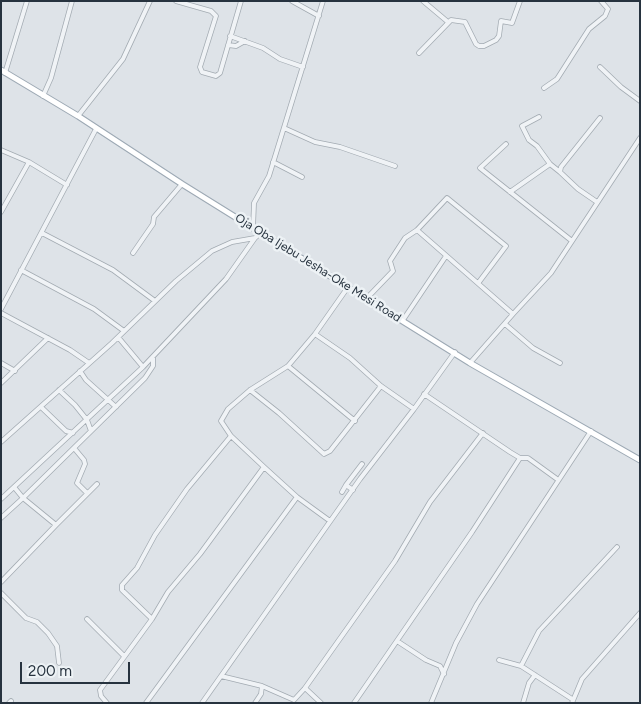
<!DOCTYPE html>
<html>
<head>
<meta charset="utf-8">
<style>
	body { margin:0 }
	#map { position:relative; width:641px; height:704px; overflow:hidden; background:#dee3e8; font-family:Figtree,sans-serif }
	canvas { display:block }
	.frame { position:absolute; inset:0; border:2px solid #27333f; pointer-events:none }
	.scale { position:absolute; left:20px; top:662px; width:110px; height:22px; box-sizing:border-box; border:2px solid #27333f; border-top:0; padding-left:6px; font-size:15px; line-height:18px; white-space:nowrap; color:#27333f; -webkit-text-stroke:4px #edf2f5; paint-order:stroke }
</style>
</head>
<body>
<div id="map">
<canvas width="641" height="704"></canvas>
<div class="frame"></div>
<div class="scale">200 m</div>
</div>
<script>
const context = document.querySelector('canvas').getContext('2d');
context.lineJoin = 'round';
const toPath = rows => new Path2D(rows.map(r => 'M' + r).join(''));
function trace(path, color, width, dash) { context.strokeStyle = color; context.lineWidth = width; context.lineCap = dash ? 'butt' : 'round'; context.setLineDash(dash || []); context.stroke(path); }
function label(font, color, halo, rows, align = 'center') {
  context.font = font + ' Figtree,sans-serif'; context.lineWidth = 5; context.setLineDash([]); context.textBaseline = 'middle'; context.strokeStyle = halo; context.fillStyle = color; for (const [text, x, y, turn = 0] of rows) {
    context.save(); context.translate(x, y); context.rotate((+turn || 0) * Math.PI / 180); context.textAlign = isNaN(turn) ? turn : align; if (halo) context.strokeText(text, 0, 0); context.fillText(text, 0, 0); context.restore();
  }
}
const minor = toPath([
	[176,1,211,11,216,16,200,67,202,72,216,76,220,73,241,1],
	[292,1,319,16],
	[423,1,448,22],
	[230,36,263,48,280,59,303,67],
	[228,45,236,46,245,41],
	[419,53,451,20,465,22,476,44,479,46,484,46,496,40,499,36,501,21,512,23,520,1],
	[600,67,621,87,640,101],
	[5,73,27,1],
	[544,88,557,79,589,29,605,16,608,9,601,1],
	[43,96,51,78,72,1],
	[78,116,123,59,150,1],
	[539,117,522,126,529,140,537,146,550,164,560,172],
	[284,128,315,142,340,147,395,166],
	[506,144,480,168,572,241],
	[1,150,29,162],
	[273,162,302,177],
	[510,192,550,164],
	[597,202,578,189,560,172,561,167,600,118],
	[1,212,29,162,67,185],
	[253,228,254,203,269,176,323,1],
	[417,230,447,198,506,246,479,282],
	[42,233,113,270,155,301],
	[133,253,153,224,154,217,182,184],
	[21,270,94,309,124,331],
	[367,298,393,271,390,261,405,238,417,230,513,314,470,363],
	[1,309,96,129],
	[1,313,70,350,89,363],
	[513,314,551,273,640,138],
	[403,320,446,256],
	[505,324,533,348,560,363],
	[315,334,350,358,381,386,414,409],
	[118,337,143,367],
	[1,363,15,371],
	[288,366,355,421],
	[80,371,86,380,116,407],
	[1,383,48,338],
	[59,390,75,405,87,420,91,431],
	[250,390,279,413,324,454,330,451,381,386],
	[424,394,510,452,520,458,528,458,557,479],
	[41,407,66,431,73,433],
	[1,442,112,343,176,281,212,251,232,242,255,238,261,233],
	[74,448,84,460,85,464,77,483,87,493],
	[346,485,362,464],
	[14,487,23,498,145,378,153,366,153,358],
	[342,492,346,485,353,490],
	[1,499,143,367,226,279,255,238],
	[1,518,23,498,56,525,1,582],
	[330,521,297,497,264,467,231,436,221,421,228,409,250,390,288,366,315,334,348,287],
	[56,525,97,484],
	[1,593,26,618,37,622,48,633,57,646,59,663],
	[87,619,124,656],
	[152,619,168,592,200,554,264,467],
	[397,641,426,660,440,666,444,674],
	[499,660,521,666,539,631,617,547],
	[521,666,572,699],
	[221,676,262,686,261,694,255,703],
	[262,686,294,700,305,688],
	[9,703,11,701],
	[107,703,101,696,100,690,152,619,122,590,122,585,137,568,155,535,187,489,231,436],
	[146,703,297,497],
	[202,703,360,479,414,409,455,352],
	[321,703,305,688,395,561,430,502,483,433],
	[354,703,472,532,520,458],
	[431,703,456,643,477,604,591,431],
	[523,703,529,683,535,675],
	[572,703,582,679,640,613]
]);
const major = toPath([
	[1,70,78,116,182,184,470,363,640,460]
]);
const streetNames = [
	["Oja Oba Ijebu Jesha-Oke Mesi Road",318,268,32]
];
trace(minor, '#a3abb2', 5.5);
trace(major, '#9da9b4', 7);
trace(minor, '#f0f3f6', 4);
trace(major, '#fff', 5);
label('12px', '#27333f', '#edf2f5', streetNames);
</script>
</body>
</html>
